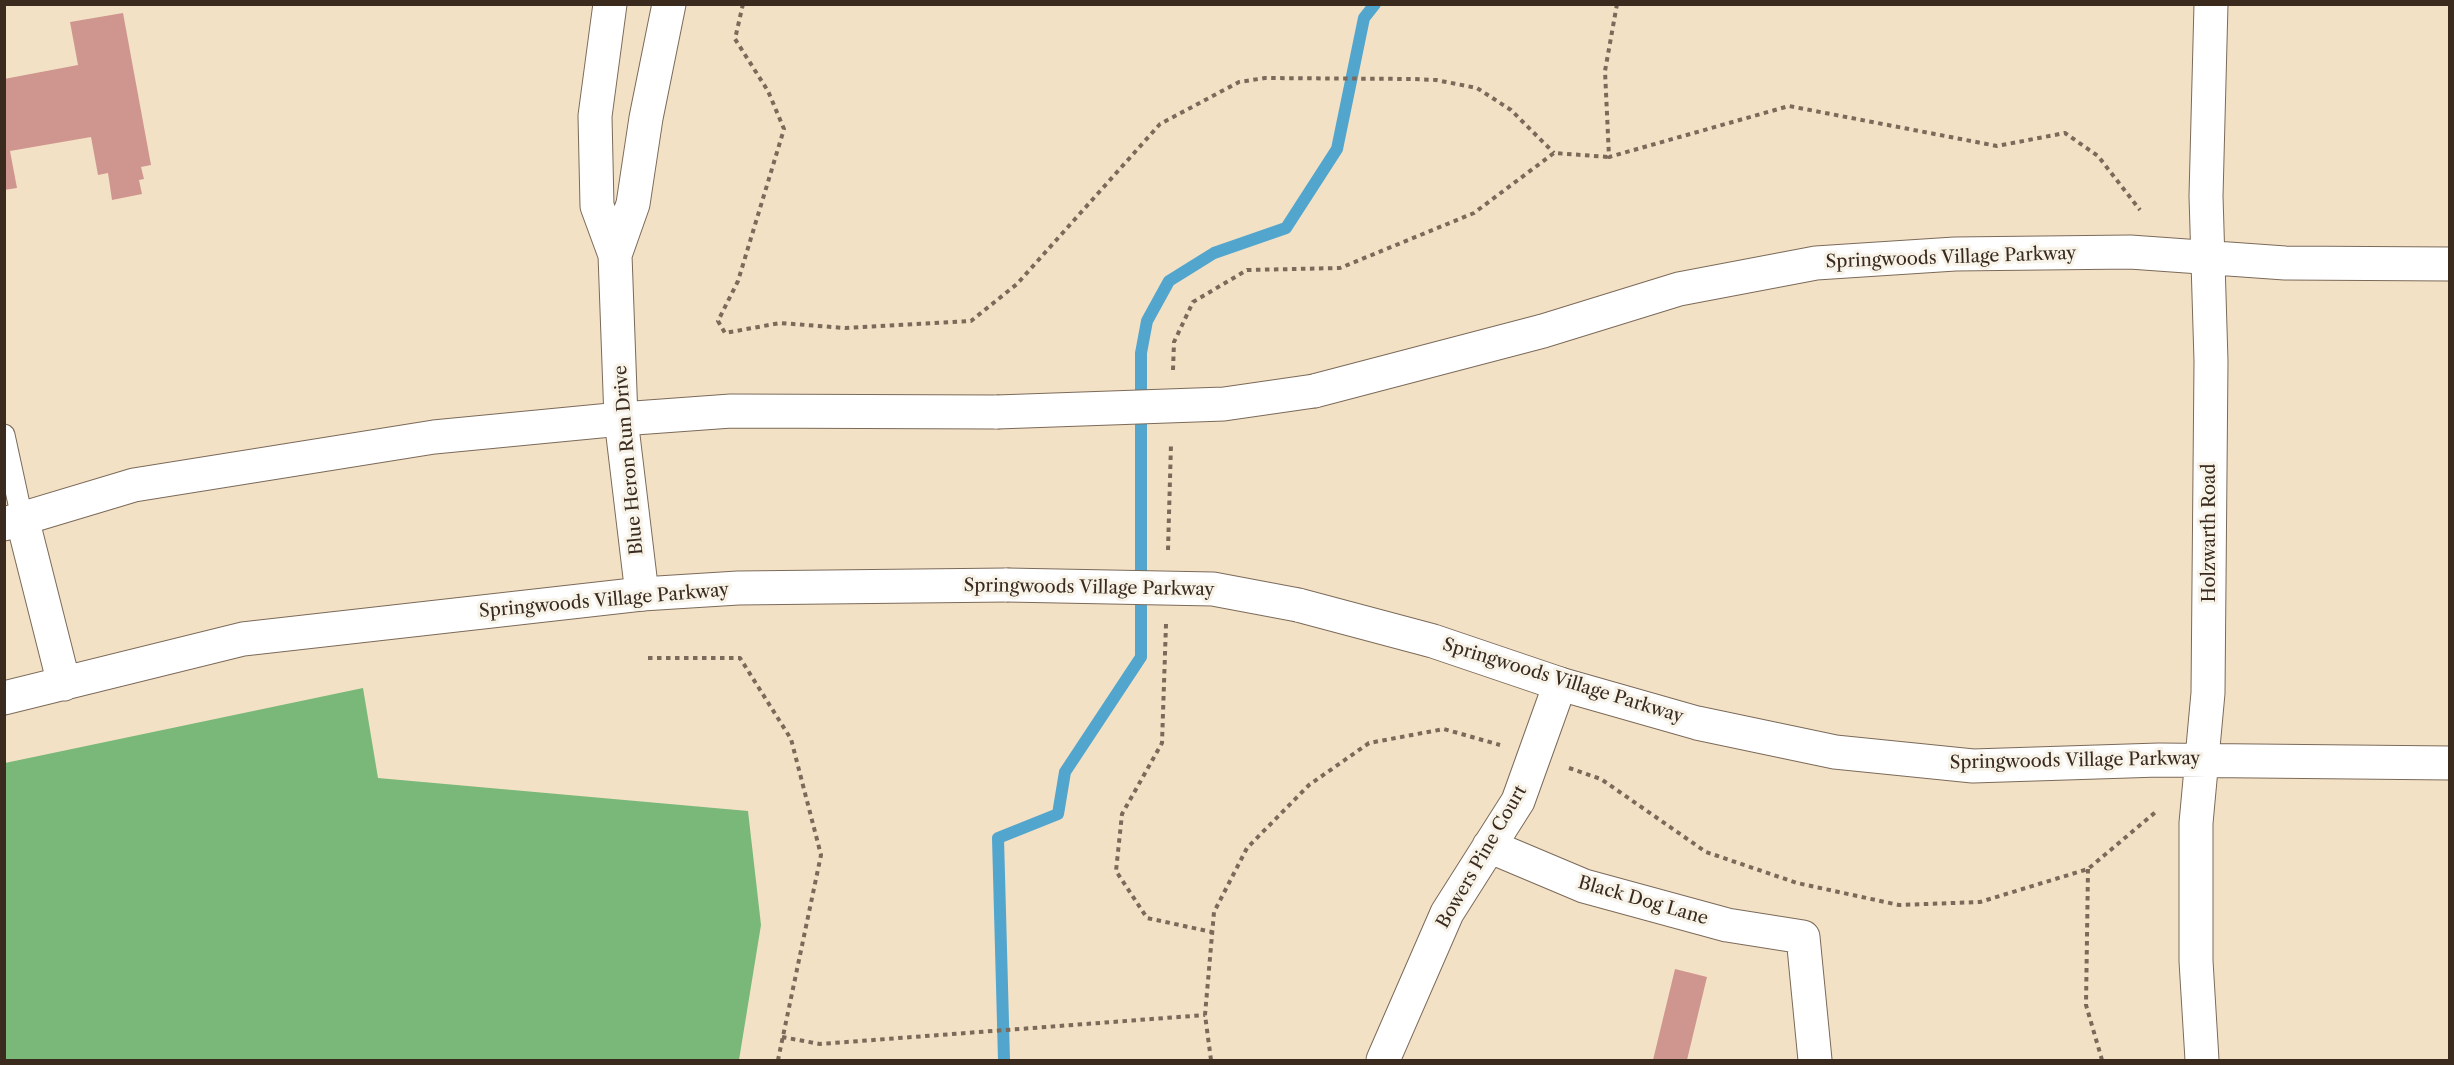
<!DOCTYPE html>
<html>
<head>
<meta charset="utf-8">
<style>
	body { margin:0 }
	#map { position:relative; width:2454px; height:1065px; overflow:hidden; background:#f3e1c6; font-family:"Libre Caslon Text",serif }
	canvas { display:block }
	.frame { position:absolute; inset:0; border:6px solid #3b2a1e; pointer-events:none }
</style>
</head>
<body>
<div id="map">
<canvas width="2454" height="1065"></canvas>
<div class="frame"></div>
</div>
<script>
const context = document.querySelector('canvas').getContext('2d');
context.lineJoin = 'round';
function paint(path, color) { context.fillStyle = color; context.fill(path, 'evenodd'); }
const toPath = rows => new Path2D(rows.map(r => 'M' + r).join(''));
function trace(path, color, width, dash) { context.strokeStyle = color; context.lineWidth = width; context.lineCap = dash ? 'butt' : 'round'; context.setLineDash(dash || []); context.stroke(path); }
function label(font, color, halo, rows, align = 'center') {
  context.font = font + ' "Libre Caslon Text",serif'; context.lineWidth = 6; context.setLineDash([]); context.textBaseline = 'middle'; context.strokeStyle = halo; context.fillStyle = color; for (const [text, x, y, turn = 0] of rows) {
    context.save(); context.translate(x, y); context.rotate((+turn || 0) * Math.PI / 180); context.textAlign = isNaN(turn) ? turn : align; if (halo) context.strokeText(text, 0, 0); context.fillText(text, 0, 0); context.restore();
  }
}
const forest = toPath([
	[363,688,378,778,748,811,761,925,739,1060,5,1060,5,763]
]);
const stream = toPath([
	[1004,1060,998,838,1058,814,1065,772,1141,657,1141,353,1147,321,1169,281,1214,253,1286,228,1337,149,1364,18,1375,4]
]);
const building = toPath([
	[123,13,151,165,141,167,144,179,139,180,142,194,112,200,108,173,98,175,91,137,10,151,17,188,4,190,4,79,78,65,70,22],
	[1675,969,1707,977,1687,1060,1653,1060]
]);
const path = toPath([
	[743,4,735,39,768,91,784,129,738,281,718,321,725,333,780,323,845,328,971,321,1017,284,1160,124,1239,82,1265,78,1413,79,1436,80,1477,88,1511,110,1554,153],
	[1617,4,1605,71,1609,157,1789,106,1997,146,2065,133,2098,156,2140,210],
	[1173,370,1174,342,1193,302,1247,270,1340,268,1474,213,1554,153,1609,157],
	[1168,550,1171,444],
	[1166,624,1162,743,1122,814,1116,871,1147,918,1212,932],
	[648,658,740,658,791,739,821,855,778,1060],
	[1569,768,1601,779,1706,852,1797,883,1899,905,1980,902,2088,869,2158,810],
	[2088,869,2086,1005,2102,1060],
	[782,1037,820,1044,1205,1015],
	[1211,1060,1205,1015,1214,912,1247,848,1309,785,1369,743,1444,729,1500,745]
]);
const lane = toPath([
	[4,435,22,518]
]);
const street = toPath([
	[610,4,595,116,597,206,615,255,621,419,642,594],
	[615,255,633,204,646,118,669,4],
	[1489,846,1584,886,1727,925,1803,937,1815,1060],
	[1383,1060,1447,913,1518,801,1560,684]
]);
const secondary = toPath([
	[1314,391,1543,331,1679,289,1816,263,1955,254,2130,252,2285,263,2450,264],
	[22,518,64,684],
	[4,524,134,485,434,437,621,419,731,411,997,412],
	[1298,605,1433,641,1560,684,1697,723,1835,752,1973,766,2159,760,2450,763],
	[4,698,243,639,642,594,738,588,1007,585],
	[2202,1060,2196,961,2196,823,2208,693,2211,361,2206,196,2211,4]
]);
const secondaryBridge = toPath([
	[997,412,1224,404,1314,391],
	[1007,585,1213,589,1298,605]
]);
const streetNames = [
	["Springwoods Village Parkway",1951,258,-2],
	["Blue Heron Run Drive",629,460,-95],
	["Holzwarth Road",2210,533,-90],
	["Springwoods Village Parkway",1089,588,1],
	["Springwoods Village Parkway",604,601,-5],
	["Springwoods Village Parkway",1563,681,17],
	["Springwoods Village Parkway",2075,761,-1],
	["Bowers Pine Court",1482,857,-60],
	["Black Dog Lane",1643,901,16]
];
paint(forest, '#79b879');
trace(stream, '#52a6ce', 12);
paint(building, '#cf968f');
trace(lane, '#7b6a59', 23);
trace(street, '#7b6a59', 35);
trace(secondary, '#7b6a59', 35);
trace(path, '#7b6a59', 4, [4.5, 4.5]);
trace(lane, '#fff', 21);
trace(street, '#fff', 33);
trace(secondary, '#fff', 33);
trace(secondaryBridge, '#7b6a59', 35, []);
trace(secondaryBridge, '#fff', 33);
label('18px', '#3b2a1e', '#f7f3e8', streetNames);
</script>
</body>
</html>
